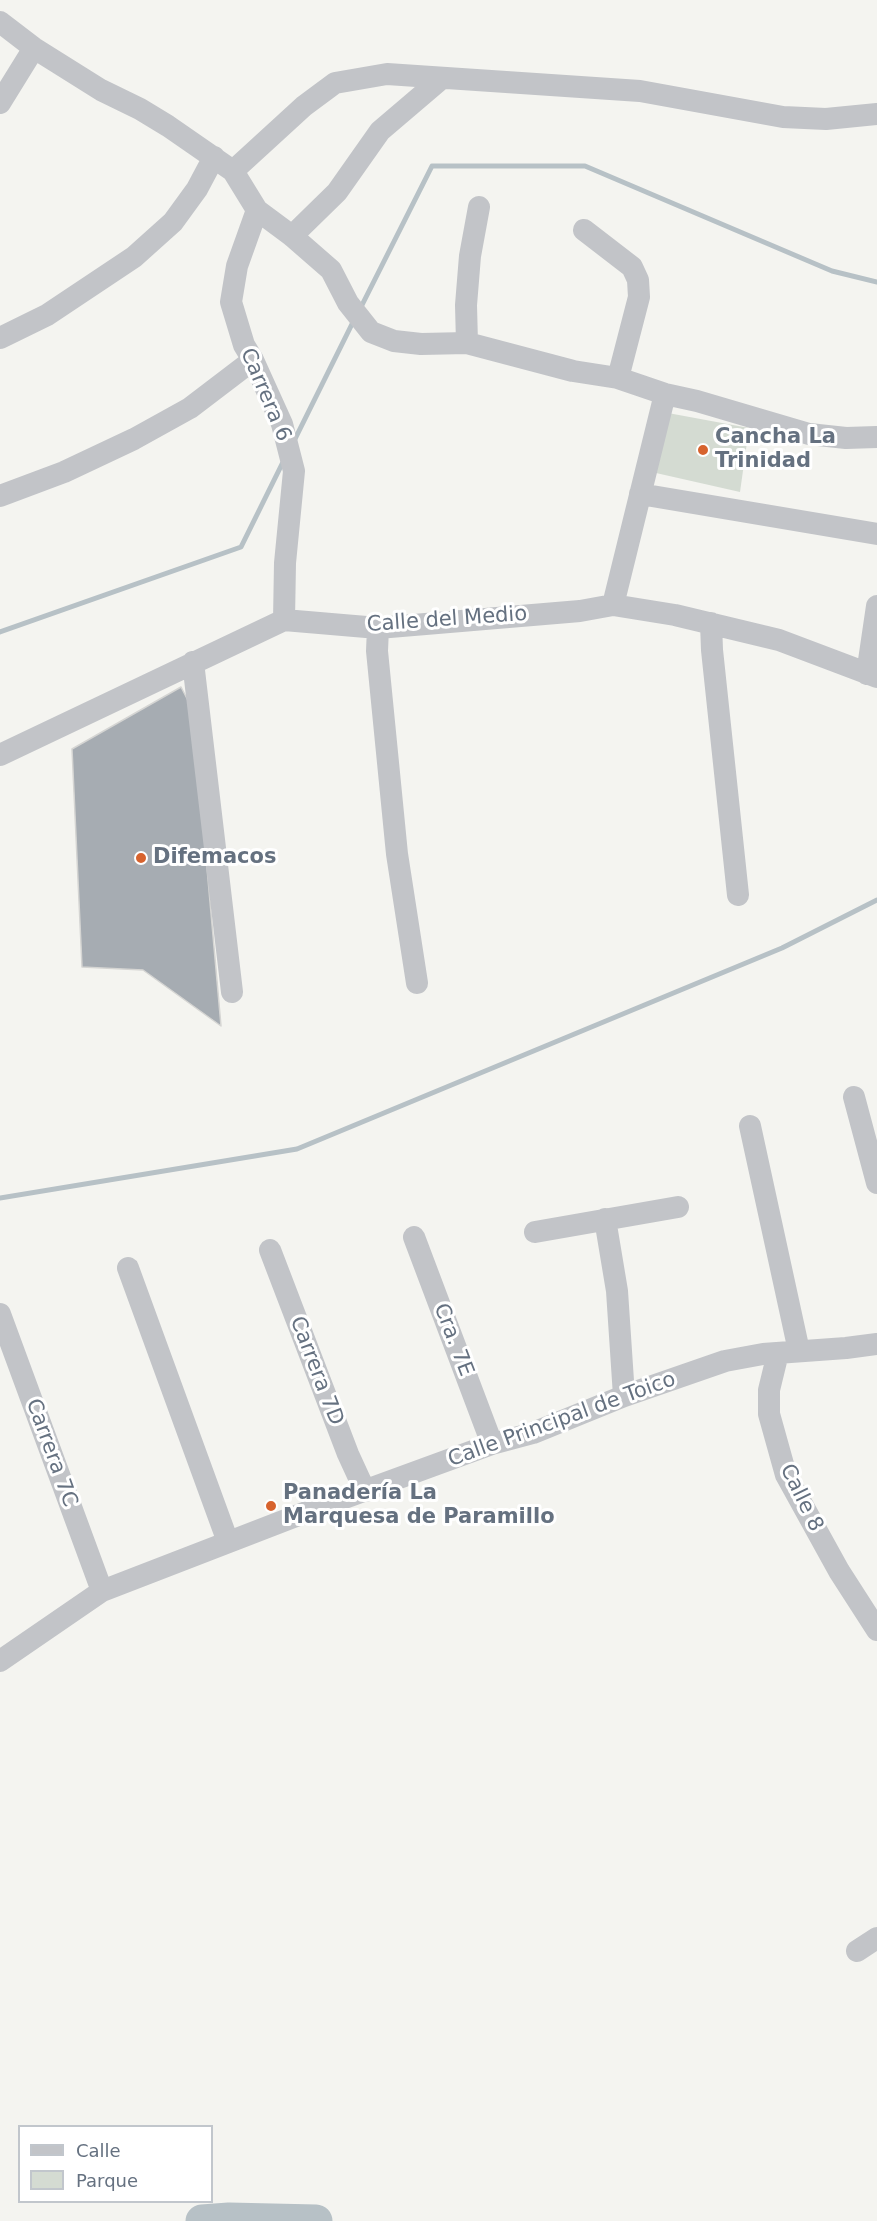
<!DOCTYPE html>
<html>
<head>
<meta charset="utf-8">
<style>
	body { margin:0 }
	#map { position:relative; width:877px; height:2221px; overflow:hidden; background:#f4f4f0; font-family:"DejaVu Sans",sans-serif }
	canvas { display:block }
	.legend { position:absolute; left:18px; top:2125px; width:195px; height:78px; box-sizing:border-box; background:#fff; border:2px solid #c1c6cc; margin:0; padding:8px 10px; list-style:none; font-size:18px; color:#657180 }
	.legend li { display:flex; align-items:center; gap:12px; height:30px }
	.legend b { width:30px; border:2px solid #c1c6cc }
</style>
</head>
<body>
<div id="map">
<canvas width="877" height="2221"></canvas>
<ul class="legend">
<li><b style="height:8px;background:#c2c4c8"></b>Calle</li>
<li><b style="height:16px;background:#d4dbd2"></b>Parque</li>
</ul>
</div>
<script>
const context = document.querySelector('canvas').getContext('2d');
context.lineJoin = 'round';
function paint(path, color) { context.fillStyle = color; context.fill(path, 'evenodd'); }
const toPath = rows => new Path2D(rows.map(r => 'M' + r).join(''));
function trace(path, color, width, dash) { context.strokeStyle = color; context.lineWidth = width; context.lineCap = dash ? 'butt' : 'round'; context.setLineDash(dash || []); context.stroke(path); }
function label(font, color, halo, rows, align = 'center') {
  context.font = font + ' "DejaVu Sans",sans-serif'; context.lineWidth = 6; context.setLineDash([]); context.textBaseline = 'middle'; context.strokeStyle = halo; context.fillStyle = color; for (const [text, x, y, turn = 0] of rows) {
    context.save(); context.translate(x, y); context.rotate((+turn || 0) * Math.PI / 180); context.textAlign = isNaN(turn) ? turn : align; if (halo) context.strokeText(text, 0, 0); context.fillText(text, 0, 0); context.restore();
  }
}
const green = toPath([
	[668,413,749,428,740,492,656,473]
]);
const stream = toPath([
	[360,309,432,166,585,166,832,271,877,282],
	[294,441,354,320],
	[0,632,241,547,284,460],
	[0,1198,297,1149,782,948,877,900]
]);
const river = toPath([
	[202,2221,229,2219,316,2221]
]);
const building = toPath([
	[181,687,193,710,221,1026,143,970,82,967,72,749,181,687]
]);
const minor = toPath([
	[0,22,34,48,101,90,140,109,168,126,233,171,257,210,292,236,331,270,348,303,371,332,394,341,421,344,467,343,573,371,618,378,665,394,697,401,809,434,846,438,877,437],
	[0,103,34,48],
	[233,171,304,106,335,83,387,74,640,91,783,117,826,119,877,114],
	[257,210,237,266,231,302,244,345,253,360,282,424,294,471,285,563,284,620],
	[584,230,632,267,638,280,639,297,618,378],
	[292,236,337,192,380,131,441,79],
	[0,338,47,315,134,257,173,222,197,189,214,157],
	[467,343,466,305,470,256,479,207],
	[640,494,877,534],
	[0,496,64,472,134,439,190,408,253,360],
	[613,605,665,394],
	[711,623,712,650,738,895],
	[378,628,377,651,397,854,417,983],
	[193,662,232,992],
	[867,674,877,606],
	[0,755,284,620,378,628,580,611,613,605,675,615,779,640,877,677],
	[854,1097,877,1183],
	[750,1126,799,1351],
	[605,1219,617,1291,624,1396],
	[535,1232,678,1207],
	[414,1237,492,1444],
	[270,1250,348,1454,365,1491],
	[128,1268,228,1542],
	[0,1314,102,1591],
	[778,1353,769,1390,769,1414,786,1475,839,1571,877,1630],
	[0,1661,102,1591,309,1511,492,1444,533,1433,624,1396,725,1361,763,1354,846,1348,877,1344],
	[857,1951,877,1938]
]);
const markers = [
	[703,450,6,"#d7632e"],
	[141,858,6,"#d7632e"],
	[271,1506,6,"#d7632e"]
];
const streetNames = [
	["Carrera 6",265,395,67],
	["Calle del Medio",447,620,-4],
	["Cra. 7E",453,1340,69],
	["Carrera 7D",316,1371,69],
	["Calle Principal de Toico",562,1420,-20],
	["Carrera 7C",51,1453,70],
	["Calle 8",801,1498,64]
];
const poiNames = [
	["Cancha La",715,438],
	["Trinidad",715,462],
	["Difemacos",153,858],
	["Panadería La",283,1494],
	["Marquesa de Paramillo",283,1518]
];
paint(green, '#d4dbd2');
trace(stream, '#b7c1c6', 5);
trace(river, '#b7c1c6', 33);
paint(building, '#a6acb2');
trace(building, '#d5d5d3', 1.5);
trace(minor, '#c2c4c8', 22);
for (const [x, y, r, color] of markers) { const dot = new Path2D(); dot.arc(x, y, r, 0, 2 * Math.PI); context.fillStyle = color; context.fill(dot); trace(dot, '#fff', 2); }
label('21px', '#657180', '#fff', streetNames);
label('bold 21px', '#657180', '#fff', poiNames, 'left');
</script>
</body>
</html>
